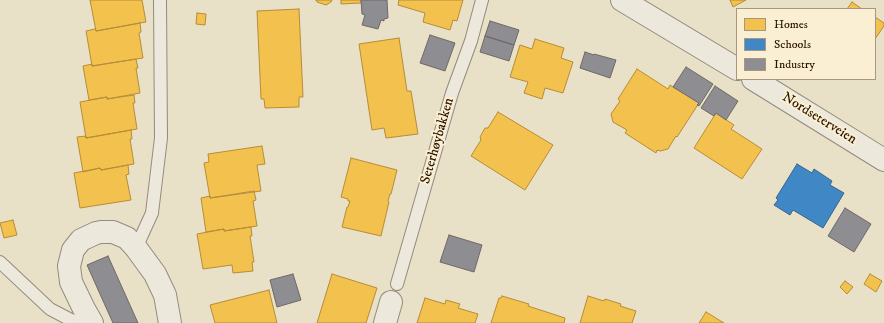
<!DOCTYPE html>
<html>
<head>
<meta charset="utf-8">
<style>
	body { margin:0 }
	#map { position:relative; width:884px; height:323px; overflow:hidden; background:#e9e0c8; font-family:"IM FELL DW Pica",serif }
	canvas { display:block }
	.legend { position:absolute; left:736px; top:8px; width:140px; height:72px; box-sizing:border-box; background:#faefd2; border:1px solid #a6977e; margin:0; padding:5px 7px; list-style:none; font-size:12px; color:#291200 }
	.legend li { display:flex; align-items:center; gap:8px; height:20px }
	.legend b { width:20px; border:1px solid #a6977e }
</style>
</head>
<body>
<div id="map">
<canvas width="884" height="323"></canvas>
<ul class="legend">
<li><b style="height:11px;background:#f2c14e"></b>Homes</li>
<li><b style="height:11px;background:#3f88c5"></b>Schools</li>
<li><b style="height:11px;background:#8d8d92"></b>Industry</li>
</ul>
</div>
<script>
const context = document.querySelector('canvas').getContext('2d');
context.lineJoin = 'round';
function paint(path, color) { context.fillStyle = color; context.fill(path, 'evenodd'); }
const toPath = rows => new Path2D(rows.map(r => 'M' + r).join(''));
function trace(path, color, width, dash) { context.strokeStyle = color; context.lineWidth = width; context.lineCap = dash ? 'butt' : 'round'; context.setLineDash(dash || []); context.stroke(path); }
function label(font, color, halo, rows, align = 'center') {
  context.font = font + ' "IM FELL DW Pica",serif'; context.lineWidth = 4; context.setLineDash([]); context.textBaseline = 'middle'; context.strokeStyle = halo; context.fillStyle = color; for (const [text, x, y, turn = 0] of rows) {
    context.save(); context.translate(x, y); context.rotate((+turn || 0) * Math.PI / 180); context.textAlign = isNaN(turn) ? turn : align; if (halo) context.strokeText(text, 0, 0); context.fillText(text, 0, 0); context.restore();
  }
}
const homes = toPath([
	[90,0,142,0,146,22,96,31,90,0],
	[316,0,332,0,331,2,326,5,317,2,316,0],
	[341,0,361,0,361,3,341,4,341,0],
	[399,0,463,0,457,21,453,20,450,30,423,22,425,13,398,5,399,0],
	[730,0,746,0,733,7,730,0],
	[852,2,862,9,847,9,852,2],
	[299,9,303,97,299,97,299,107,265,108,264,99,261,99,257,11,299,9],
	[197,13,206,14,205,25,196,24,197,13],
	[875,17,884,23,884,26,875,39,875,17],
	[140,23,141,32,139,33,143,58,92,66,86,31,95,29,96,31,140,23],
	[399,38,407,91,411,91,418,134,386,138,384,128,372,130,359,44,399,38],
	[535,39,564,48,561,58,573,62,563,93,545,88,542,99,524,93,528,82,510,77,520,45,532,49,535,39],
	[136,59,138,68,136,68,140,93,107,99,107,97,89,100,83,66,92,64,92,66,136,59],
	[637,69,668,89,670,85,699,103,677,137,676,136,668,149,660,151,657,150,656,153,625,133,627,130,613,122,611,114,620,101,618,99,637,69],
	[134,95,135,103,133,103,137,129,86,138,80,102,107,97,107,99,134,95],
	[498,112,553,145,525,190,471,156,481,140,480,137,485,128,488,128,498,112],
	[716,113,734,125,731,129,762,149,742,179,694,148,716,113],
	[131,130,132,139,130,139,134,164,101,170,100,168,83,172,77,137,86,136,86,138,131,130],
	[262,146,265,164,257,165,261,191,210,198,204,163,209,162,208,154,262,146],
	[351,158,397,170,391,194,390,194,388,201,389,202,381,236,342,227,347,207,348,207,350,201,348,201,348,199,341,197,351,158],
	[128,165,129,174,126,175,131,200,80,208,74,173,100,168,101,170,128,165],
	[254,191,256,200,253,201,257,226,224,231,224,229,206,232,201,198,210,196,210,198,254,191],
	[13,220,17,235,4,238,0,223,13,220],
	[251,227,252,236,250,236,254,262,252,262,253,271,233,273,232,265,203,269,197,234,224,229,224,231,251,227],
	[332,274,377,288,366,323,317,323,332,274],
	[870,274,882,281,876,292,864,284,870,274],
	[845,281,853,287,847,294,840,287,845,281],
	[269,290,277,323,215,323,210,305,269,290],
	[502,296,529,304,528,306,565,318,564,323,491,323,499,298,501,298,502,296],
	[588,296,604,301,605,299,621,304,620,306,636,311,632,323,580,323,588,296],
	[425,298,445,304,446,300,460,304,458,308,478,314,475,323,417,323,425,298],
	[706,312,724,323,699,323,706,312]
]);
const schools = toPath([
	[797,164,812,173,814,169,832,181,830,185,844,193,823,228,793,210,790,215,774,205,778,200,776,198,797,164]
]);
const industry = toPath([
	[361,0,387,0,388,18,384,19,384,21,381,20,378,29,362,25,365,15,362,14,361,0],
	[490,21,519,30,514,45,485,36,490,21],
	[430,35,455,43,445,71,420,63,430,35],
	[485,36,514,45,509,61,480,52,485,36],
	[585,52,594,55,594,54,616,60,610,78,580,68,585,52],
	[686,67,713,84,699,106,697,105,699,103,673,87,686,67],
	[715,86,738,101,726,120,716,113,714,116,701,108,715,86],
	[845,208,871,224,854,252,828,236,845,208],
	[449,235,482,245,474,272,440,262,449,235],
	[108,256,138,323,113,323,87,265,108,256],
	[293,274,301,300,277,307,270,280,293,274]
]);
const service = toPath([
	[136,248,152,213,161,138,160,0],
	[0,262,50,309,71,320,80,323],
	[397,284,452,93,471,41,482,0]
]);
const minor = toPath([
	[622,0,737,69],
	[753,79,884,160],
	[92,323,84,309,71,282,69,266,73,250,81,240,96,233,101,232,113,232,127,238,136,248,155,274,165,295,170,323],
	[385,323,391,302]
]);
const streetNames = [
	["Nordseterveien",819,119,32],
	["Seterhøybakken",438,141,-74]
];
paint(homes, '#f2c14e');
trace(homes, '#b68c37', 1);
paint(schools, '#3f88c5');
trace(schools, '#38658a', 1);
paint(industry, '#8d8d92');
trace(industry, '#6f6866', 1);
trace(service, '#938b7c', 14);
trace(minor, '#938b7c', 24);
trace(service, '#ece8dc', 12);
trace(minor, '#ece8dc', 22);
label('14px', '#291200', '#faefd2', streetNames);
</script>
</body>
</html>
